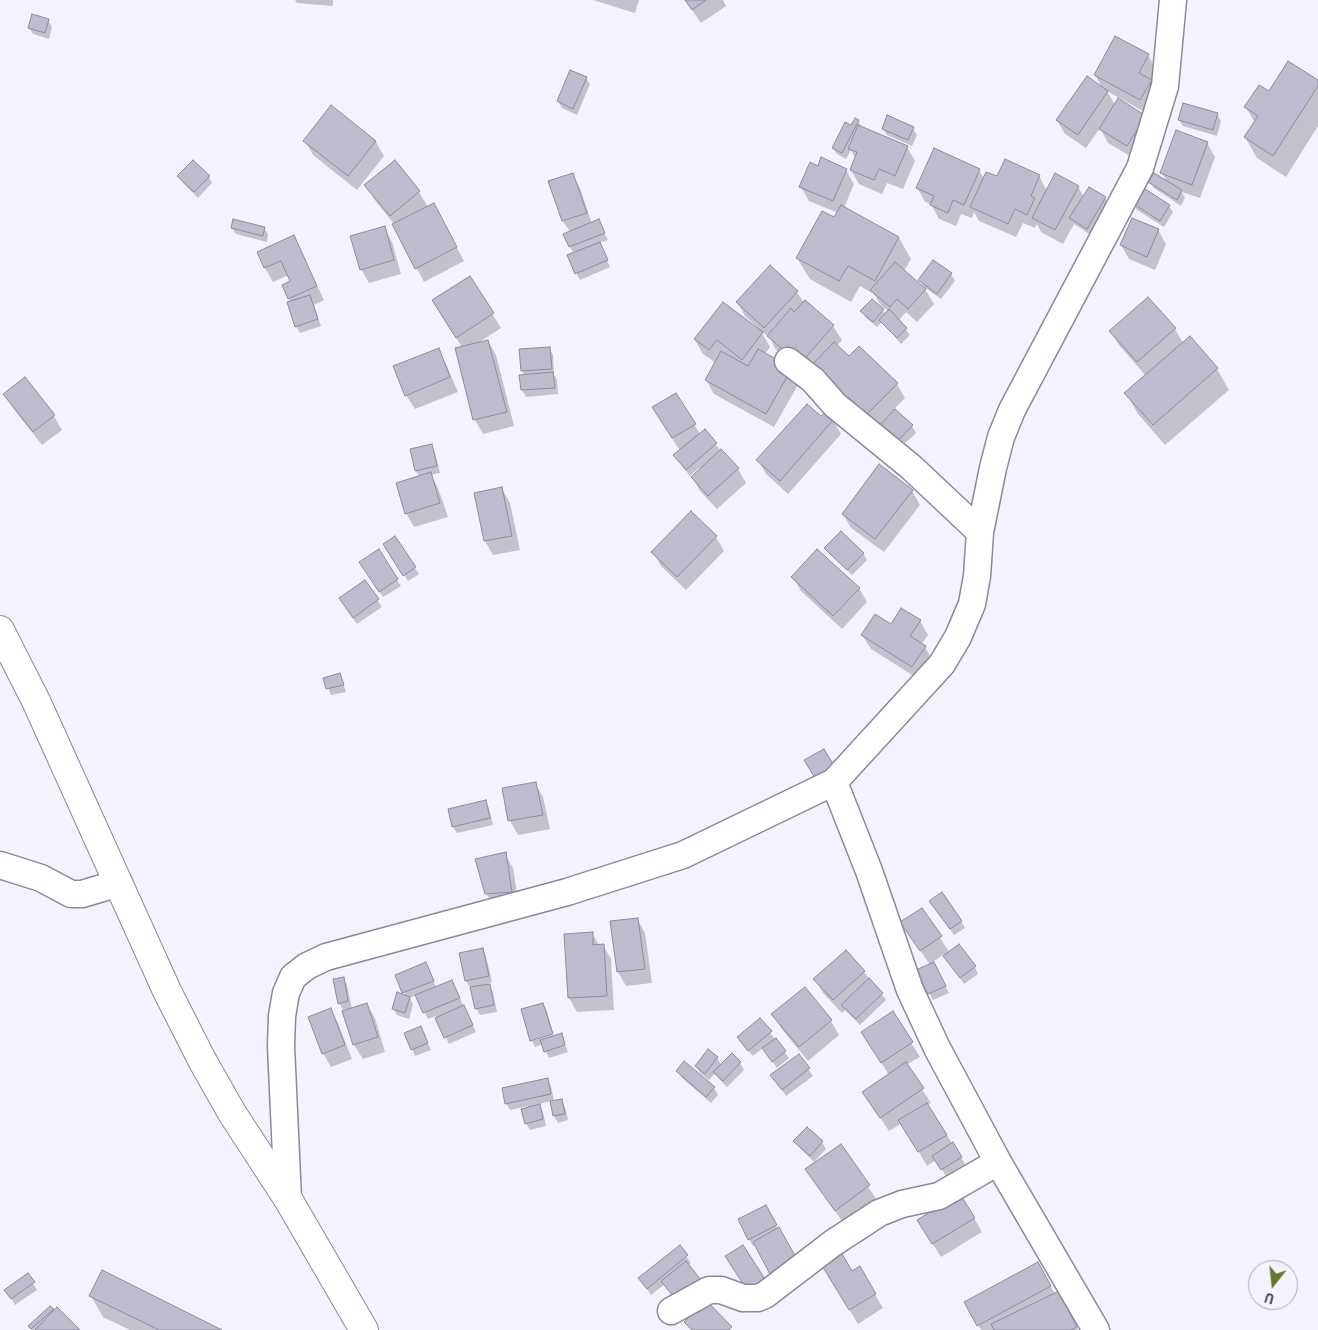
<!DOCTYPE html>
<html>
<head>
<meta charset="utf-8">
<style>
	body { margin:0 }
	#map { position:relative; width:1318px; height:1330px; overflow:hidden; background:#f5f2ff; font-family:"PT Sans",sans-serif }
	canvas { display:block }
	.north { position:absolute; left:1248px; top:1260px; width:50px; height:50px; box-sizing:border-box; background:#f5f2ff; border:1px solid #aca9b4; border-radius:50%; rotate:196deg; font-size:14px; font-weight:700; line-height:20px; text-align:center; color:#3e3b44 }
	.north::after { content:''; display:block; margin:auto; width:18px; height:22px; background:#607829; clip-path:polygon(50% 0,100% 100%,50% 72%,0 100%) }
</style>
</head>
<body>
<div id="map">
<canvas width="1318" height="1330"></canvas>
<div class="north">U</div>
</div>
<script>
const context = document.querySelector('canvas').getContext('2d');
context.lineJoin = 'round';
function paint(path, color) { context.fillStyle = color; context.fill(path, 'evenodd'); }
const toPath = rows => new Path2D(rows.map(r => 'M' + r).join(''));
function trace(path, color, width, dash) { context.strokeStyle = color; context.lineWidth = width; context.lineCap = dash ? 'butt' : 'round'; context.setLineDash(dash || []); context.stroke(path); }
const shadow = toPath([
	[295,0,333,0,333,6,297,3],
	[593,0,639,0,635,13],
	[685,0,723,0,726,6,701,23],
	[48,20,52,27,49,39,33,34,29,28],
	[1148,55,1156,69,1151,80,1159,95,1148,114,1107,91,1115,105,1145,117,1135,159,1108,143,1100,128,1086,148,1065,134,1057,120,1103,89,1095,75],
	[586,78,590,84,577,115,562,108,558,101],
	[1318,82,1318,126,1286,177,1257,158,1245,137,1255,123,1246,107,1269,93],
	[1217,114,1221,121,1217,136,1183,126,1179,120],
	[858,121,862,127,907,147,915,161,903,189,887,183,882,194,859,184,851,170,855,158,851,150,846,159,837,154,833,148],
	[913,128,917,135,912,146,887,135,883,129],
	[305,141,376,142,384,156,357,190,313,155],
	[1207,143,1215,157,1200,198,1182,192,1185,198,1181,206,1154,188,1150,182,1167,182,1162,173],
	[395,162,419,192,428,207,441,218,464,261,424,282,394,224,374,199,366,185],
	[818,167,846,170,854,184,844,208,899,238,911,259,904,271,925,289,934,304,917,322,906,312,899,320,910,335,901,344,882,322,877,327,866,318,862,311,882,309,886,315,889,312,880,304,874,294,860,286,851,302,810,279,797,258,835,219,838,213,809,201,801,187],
	[979,170,984,179,1039,176,1047,191,1078,187,1084,197,1089,188,1105,198,1109,205,1091,235,1074,224,1063,244,1041,232,1037,224,1035,228,1023,223,1016,237,979,221,974,212,972,218,961,214,956,226,939,219,931,204,925,202,917,187],
	[572,174,580,188,592,224,602,228,608,240,599,243,610,267,580,280,576,273,574,254,570,247,570,232,563,221,549,182],
	[179,176,209,177,212,183,198,198,183,183],
	[1133,203,1169,206,1173,212,1164,227,1137,210],
	[232,228,264,228,268,234,267,242,236,234],
	[384,228,392,242,401,274,369,283,361,269],
	[1158,230,1166,244,1155,270,1129,259,1121,245],
	[294,237,324,300,314,305,321,326,300,333,296,326,289,298,292,282,289,275,273,282,265,268],
	[770,267,797,292,804,303,805,301,833,326,842,340,836,346,849,358,897,384,905,398,894,409,912,426,916,433,900,448,809,377,776,350,770,338,761,331,770,347,765,354,799,383,774,427,714,394,706,380,716,363,703,354,695,340,756,329,757,327,745,316,737,302],
	[951,274,955,281,941,299,924,287,920,280],
	[469,277,501,328,478,343,488,341,496,355,514,426,483,434,475,420,462,347,441,315],
	[1175,329,1183,343,1217,369,1229,390,1165,445,1138,414,1126,393,1146,376,1119,345,1111,331],
	[549,348,553,355,554,375,557,380,558,394,526,397,522,390,521,376,525,376,522,371],
	[438,350,446,364,458,392,415,409,406,395],
	[25,379,54,416,62,430,42,445,13,408,5,394],
	[821,418,833,420,841,434,788,494,766,474,758,460],
	[662,422,694,424,700,434,705,431,721,451,738,469,746,483,717,509,700,491,692,477,701,470,699,468,690,476,679,462,675,456,680,451],
	[431,445,435,452,440,473,431,475,438,488,448,517,414,527,406,513,420,477,416,471],
	[502,489,510,503,520,550,493,555,485,541,475,494],
	[912,491,920,505,884,552,851,528,843,514],
	[692,513,716,537,724,551,686,590,661,566,653,552],
	[395,538,419,574,408,581,389,551],
	[826,548,863,553,867,560,852,575,830,554],
	[365,569,397,580,401,586,383,597],
	[793,577,859,588,867,602,842,629,801,591],
	[365,582,382,607,357,624,340,599],
	[920,621,928,635,921,645,925,647,933,661,920,680,871,649,862,635,891,626],
	[340,675,346,692,331,695,325,679],
	[535,783,543,797,550,829,518,835,510,821,503,789],
	[485,802,489,808,493,825,457,833,453,827,450,810],
	[505,854,513,868,519,905,494,907,486,893],
	[935,908,961,921,965,928,954,935],
	[921,909,950,953,975,967,978,974,964,984,944,954,933,962,949,993,933,1000,918,971,930,965,902,923],
	[637,919,645,933,652,983,626,986,618,972,611,922],
	[592,933,599,945,603,945,611,959,614,1010,577,1012,569,998],
	[482,949,486,956,492,982,488,983,493,992,497,1012,480,1015,476,1008,472,987,470,987,466,981],
	[429,970,436,987,455,988,476,1032,449,1044,436,1016,428,1019,417,995,410,998,413,1005,409,1019,397,1015,393,1008,406,997,396,975],
	[864,972,886,1000,860,1025,845,1010,842,1013,823,993,815,979],
	[343,978,347,985,352,1009,367,1005,375,1018,385,1052,363,1059,354,1045,344,1012,349,1010,348,1009,343,1010,339,1003],
	[805,988,831,1021,839,1035,808,1061,781,1028,773,1014],
	[543,1004,547,1011,553,1033,531,1039],
	[330,1009,338,1023,352,1059,331,1067,323,1053],
	[893,1013,920,1057,906,1065,931,1103,928,1105,965,1164,946,1176,936,1160,927,1166,902,1123,889,1131,872,1106,889,1075,871,1047],
	[760,1019,789,1058,777,1068,763,1048,753,1056,742,1044],
	[420,1027,431,1050,415,1056,412,1049],
	[554,1035,554,1037,561,1035,568,1052,549,1058,543,1044,535,1047,532,1041],
	[708,1051,717,1058,722,1066,732,1055,740,1063,744,1070,727,1087,719,1079,715,1073,709,1080,700,1073,696,1066],
	[798,1055,813,1076,786,1096,772,1076],
	[678,1071,714,1088,718,1095,711,1103,682,1078],
	[547,1080,551,1086,554,1102,561,1100,565,1107,568,1120,558,1123,554,1116,551,1101,538,1104,543,1112,546,1126,530,1130,526,1123,528,1106,510,1110,506,1103],
	[795,1141,822,1142,826,1149,814,1162,799,1147],
	[840,1146,877,1200,844,1224,807,1170],
	[766,1207,778,1229,753,1246,749,1239],
	[974,1218,982,1232,941,1257,927,1235],
	[680,1247,691,1263,687,1266,680,1306,664,1285,651,1295,640,1279],
	[1038,1264,1055,1294,1067,1306,1078,1330,981,1330,966,1303],
	[859,1268,883,1308,858,1324,831,1279,852,1273],
	[28,1275,37,1290,15,1305,10,1296],
	[91,1296,220,1330,130,1330,103,1317],
	[53,1310,54,1312,79,1330,32,1330,30,1326]
]);
const building = toPath([
	[685,0,706,0,692,10,685,0],
	[32,14,49,19,45,33,28,28,32,14],
	[1115,36,1149,54,1139,73,1152,80,1140,100,1094,75,1115,36],
	[1288,61,1318,80,1318,86,1273,156,1244,137,1258,116,1244,107,1259,85,1269,91,1288,61],
	[570,70,587,77,573,109,557,101,570,70],
	[1087,76,1108,91,1078,135,1056,120,1087,76],
	[1118,98,1146,116,1127,146,1099,129,1118,98],
	[1183,103,1218,113,1213,130,1178,120,1183,103],
	[331,105,376,141,348,176,303,141,331,105],
	[887,115,914,127,908,140,882,129,887,115],
	[855,118,859,120,842,153,832,148,845,122,851,125,855,118],
	[858,125,908,146,895,176,879,169,874,180,850,170,857,152,848,149,858,125],
	[1176,130,1208,142,1192,185,1160,173,1176,130],
	[934,148,980,169,964,205,953,200,948,213,930,205,934,196,916,188,934,148],
	[821,157,847,169,833,201,799,187,810,162,818,166,821,157],
	[1005,159,1040,175,1031,196,1035,198,1027,215,1015,209,1008,224,970,207,986,172,997,176,1005,159],
	[193,160,210,176,194,192,177,176,193,160],
	[395,160,420,191,390,216,364,185,395,160],
	[573,173,587,213,562,221,548,181,573,173],
	[1055,173,1079,186,1055,230,1032,218,1055,173],
	[1154,173,1182,190,1177,200,1148,182,1154,173],
	[1089,187,1106,197,1087,229,1069,218,1089,187],
	[1142,187,1170,205,1160,221,1132,203,1142,187],
	[434,203,457,247,415,269,392,224,434,203],
	[841,205,899,237,875,281,848,266,839,281,796,258,822,211,834,217,841,205],
	[1132,218,1159,229,1147,257,1120,245,1132,218],
	[233,219,265,227,263,236,231,228,233,219],
	[599,219,605,233,569,247,563,234,599,219],
	[385,226,394,260,360,270,350,236,385,226],
	[294,235,317,286,288,299,282,285,290,281,281,261,264,268,257,252,294,235],
	[600,242,608,260,575,274,567,255,600,242],
	[933,260,952,273,937,294,918,280,933,260],
	[895,262,926,289,908,309,897,299,890,307,870,290,895,262],
	[770,265,798,291,764,328,736,302,770,265],
	[470,276,494,313,456,338,432,300,470,276],
	[310,295,318,319,295,327,287,302,310,295],
	[1148,297,1176,328,1137,362,1109,331,1148,297],
	[872,299,884,309,873,322,860,311,872,299],
	[805,300,834,325,800,364,767,336,791,308,794,312,805,300],
	[723,302,763,332,742,360,717,340,709,350,694,339,723,302],
	[889,309,907,328,897,338,879,320,889,309],
	[1190,336,1218,368,1153,425,1124,393,1190,336],
	[488,340,507,412,473,420,455,348,488,340],
	[834,342,849,356,859,346,898,383,863,418,810,367,834,342],
	[550,347,552,369,521,371,519,349,550,347],
	[439,348,450,377,405,396,393,366,439,348],
	[758,349,792,368,766,414,705,380,721,351,748,366,758,349],
	[553,372,555,388,521,390,519,375,553,372],
	[25,377,55,415,33,432,3,394,25,377],
	[676,393,696,424,672,438,652,407,676,393],
	[807,404,821,416,826,411,834,419,780,481,756,460,807,404],
	[895,409,913,425,896,443,879,426,895,409],
	[705,429,717,443,686,470,673,455,705,429],
	[432,444,437,466,415,471,410,449,432,444],
	[721,449,739,468,708,496,691,477,721,449],
	[879,464,913,490,875,539,842,514,879,464],
	[431,472,440,503,405,514,396,483,431,472],
	[502,487,512,536,484,541,474,493,502,487],
	[691,511,717,536,677,577,651,552,691,511],
	[841,531,864,553,847,570,824,548,841,531],
	[395,536,416,567,403,576,383,544,395,536],
	[379,549,398,579,379,592,359,562,379,549],
	[817,549,860,588,833,616,791,577,817,549],
	[365,580,379,599,353,618,339,598,365,580],
	[901,608,921,620,910,636,926,646,912,667,861,635,875,614,891,624,901,608],
	[340,673,344,685,326,689,323,678,340,673],
	[824,749,835,767,815,778,804,760,824,749],
	[536,782,543,815,508,821,502,788,536,782],
	[486,800,490,818,452,827,448,809,486,800],
	[506,852,512,892,485,894,475,859,506,852],
	[942,892,962,921,950,929,929,901,942,892],
	[922,908,942,936,920,951,900,922,922,908],
	[638,918,645,969,617,972,610,921,638,918],
	[593,932,593,945,604,944,607,996,568,998,564,934,593,932],
	[959,944,976,966,960,978,943,956,959,944],
	[483,948,489,976,465,981,459,953,483,948],
	[846,950,865,971,833,1000,813,979,846,950],
	[426,962,434,981,402,993,395,975,426,962],
	[934,962,946,986,928,994,916,970,934,962],
	[344,977,348,1001,338,1004,333,979,344,977],
	[869,978,883,993,856,1019,841,1005,869,978],
	[452,980,460,998,423,1013,415,995,452,980],
	[490,984,494,1005,475,1009,470,987,490,984],
	[805,987,832,1020,799,1047,771,1014,805,987],
	[397,992,410,997,405,1013,392,1009,397,992],
	[367,1003,378,1037,353,1045,342,1011,367,1003],
	[543,1003,553,1034,530,1041,521,1009,543,1003],
	[464,1005,473,1025,444,1038,435,1018,464,1005],
	[331,1008,345,1045,322,1054,308,1017,331,1008],
	[893,1011,913,1042,881,1063,861,1032,893,1011],
	[760,1018,772,1031,748,1051,737,1037,760,1018],
	[421,1026,428,1043,411,1050,404,1033,421,1026],
	[562,1033,565,1045,544,1052,540,1040,562,1033],
	[776,1038,786,1051,772,1062,762,1048,776,1038],
	[708,1049,718,1057,705,1074,695,1066,708,1049],
	[732,1053,741,1062,723,1081,713,1072,732,1053],
	[799,1054,810,1068,782,1090,770,1075,799,1054],
	[684,1061,715,1087,706,1097,676,1071,684,1061],
	[906,1062,924,1088,880,1118,862,1092,906,1062],
	[548,1078,551,1094,505,1104,502,1088,548,1078],
	[562,1099,565,1114,553,1116,550,1101,562,1099],
	[927,1103,947,1135,918,1152,898,1120,927,1103],
	[540,1104,543,1119,525,1124,521,1109,540,1104],
	[807,1127,823,1141,810,1156,793,1141,807,1127],
	[953,1142,962,1157,941,1170,932,1156,953,1142],
	[841,1144,870,1185,835,1211,805,1169,841,1144],
	[960,1194,975,1218,932,1244,917,1220,960,1194],
	[766,1205,777,1225,748,1240,738,1219,766,1205],
	[779,1227,798,1261,771,1276,753,1242,779,1227],
	[680,1245,688,1255,647,1289,638,1278,680,1245],
	[743,1245,767,1282,749,1293,725,1256,743,1245],
	[841,1252,852,1271,860,1266,876,1294,849,1310,821,1264,841,1252],
	[686,1261,701,1280,676,1300,661,1281,686,1261],
	[1038,1262,1051,1286,977,1326,964,1302,1038,1262],
	[102,1270,222,1330,159,1330,89,1296,102,1270],
	[28,1273,35,1282,11,1299,4,1290,28,1273],
	[1059,1291,1077,1327,1071,1330,994,1330,991,1324,1059,1291],
	[706,1300,732,1327,729,1330,692,1330,684,1322,706,1300],
	[50,1306,54,1309,31,1329,28,1326,50,1306],
	[57,1307,80,1330,35,1330,57,1307]
]);
const street = toPath([
	[788,361,813,380,835,405,911,467,980,532],
	[834,782,869,871,910,990,937,1048,998,1162,1096,1330],
	[0,865,41,878,71,894,82,894,119,883],
	[288,1199,281,1046,282,1016,286,993,293,977,307,966,326,957,567,892,683,855,834,782,942,664,958,637,972,604,977,576,980,532,993,468,1001,437,1012,410,1140,168,1165,86,1173,0],
	[671,1311,709,1290,721,1290,743,1298,758,1298,765,1295,833,1243,879,1213,902,1204,939,1196,998,1162]
]);
const secondary = toPath([
	[0,630,36,701,167,991,202,1060,232,1113,288,1199,364,1330]
]);
paint(shadow, '#0003');
paint(building, '#bfbace');
trace(building, '#8f8a9d', 1);
trace(street, '#8d889b', 29);
trace(secondary, '#8d889b', 30);
trace(street, '#fff', 26);
trace(secondary, '#fff', 28);
</script>
</body>
</html>
